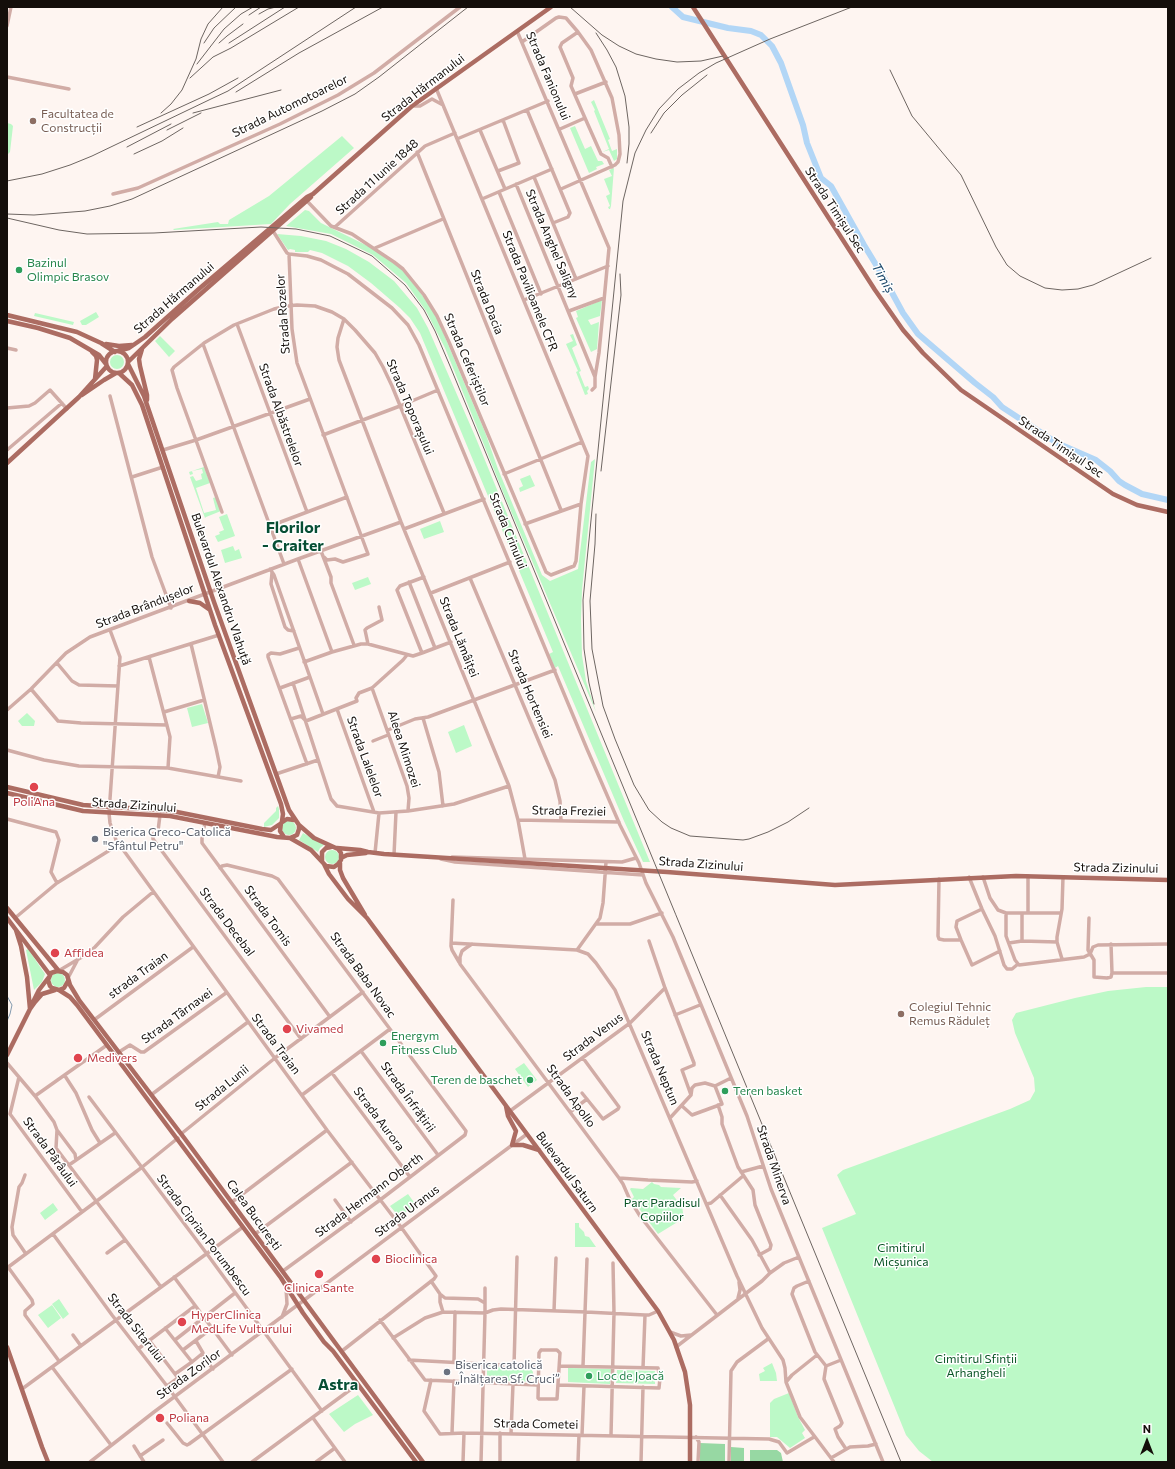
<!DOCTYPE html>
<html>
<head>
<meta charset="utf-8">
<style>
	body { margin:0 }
	#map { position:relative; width:1175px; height:1469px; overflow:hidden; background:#fef5f1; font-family:Commissioner,sans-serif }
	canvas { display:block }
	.frame { position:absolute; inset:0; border:8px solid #140e0a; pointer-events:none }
	.north { position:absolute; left:1127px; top:1421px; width:40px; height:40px; -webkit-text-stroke:3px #fff; paint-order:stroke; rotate:0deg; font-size:11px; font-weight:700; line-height:16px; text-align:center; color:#140e0a }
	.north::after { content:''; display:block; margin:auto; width:14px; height:18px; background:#140e0a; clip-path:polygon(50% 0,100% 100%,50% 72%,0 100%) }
</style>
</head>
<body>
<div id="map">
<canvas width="1175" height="1469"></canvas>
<div class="frame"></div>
<div class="north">N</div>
</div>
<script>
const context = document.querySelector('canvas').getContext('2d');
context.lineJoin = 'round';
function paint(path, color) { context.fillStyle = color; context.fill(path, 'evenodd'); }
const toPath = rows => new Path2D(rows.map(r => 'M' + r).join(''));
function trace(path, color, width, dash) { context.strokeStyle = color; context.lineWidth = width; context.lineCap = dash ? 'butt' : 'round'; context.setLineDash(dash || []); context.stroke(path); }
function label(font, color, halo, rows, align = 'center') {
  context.font = font + ' Commissioner,sans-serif'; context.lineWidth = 3; context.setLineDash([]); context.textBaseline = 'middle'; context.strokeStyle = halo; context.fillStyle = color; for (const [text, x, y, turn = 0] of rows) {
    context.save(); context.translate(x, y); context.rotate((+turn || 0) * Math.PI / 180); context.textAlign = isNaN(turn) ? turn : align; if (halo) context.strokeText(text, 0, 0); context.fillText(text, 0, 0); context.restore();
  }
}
const green = toPath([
	[594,100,610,139,608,140,612,151,617,149,617,159,614,161,609,150,602,152,609,149,594,111,595,110,591,102],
	[7,123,11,124,13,126,10,152,7,155],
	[575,126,585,149,591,146,598,161,602,161,604,164,596,167,597,169,589,173,570,128],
	[342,136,354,148,290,204,271,224,174,230,173,229,218,222,220,224,228,224,229,220,269,196],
	[614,168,611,206,610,209,609,209,608,207,610,206,606,196,610,194,604,179,612,176,609,170],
	[305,210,309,211,321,223,380,252,403,270,434,311,485,432,498,469,542,575,550,581,578,569,591,462,595,459,582,590,581,619,582,655,586,681,596,712,505,497,445,348,426,311,406,283,373,255,331,234,286,226],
	[277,234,301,236,326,241,346,249,369,262,394,281,417,308,428,328,475,436,650,862,643,862,624,821,558,666,555,668,549,654,553,652,420,333,410,318,400,308,371,283,348,266,322,253,310,250,308,252,295,252,295,250,290,249,288,250],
	[602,300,600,316,588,320,591,325,599,322,597,349,591,352,576,318,578,317,576,311],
	[96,312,99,317,86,325,82,325,80,321],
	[35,313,74,322,73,325,34,316],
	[573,334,577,345,572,348,581,371,579,372,585,387,588,386,589,389,587,391,588,394,585,395,576,372,578,371,566,344,573,341,570,335],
	[160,336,175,351,169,357,155,341],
	'110 362a7 7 0 1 1 14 0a7 7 0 1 1-14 0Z',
	[204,467,210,483,196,488,204,513,216,510,213,498,216,497,221,511,206,517,205,518,190,477,193,476,196,481,202,479,201,474,203,473,202,469,192,471,193,474,190,475,189,472],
	[530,475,535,486,520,492,519,488,523,486,520,479],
	[227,514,235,536,218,542,215,536,220,534,219,532,224,530,219,517],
	[440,521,444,532,424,539,420,529],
	[233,546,235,551,239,549,242,558,225,563,221,550],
	[368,577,371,584,355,590,352,583],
	[202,704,208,723,192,727,187,708],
	[27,713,35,721,34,726,22,726,18,721],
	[464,725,472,746,456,753,448,732],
	[278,806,279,809,279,818,272,825,264,827,264,823,276,811,276,808],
	'282 828a7 7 0 1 1 14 0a7 7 0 1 1-14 0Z',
	[303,833,324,845,320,848,318,852,299,840],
	'325 857a7 7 0 1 1 14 0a7 7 0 1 1-14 0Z',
	[28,949,45,974,42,982,34,990,26,950],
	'51 980a7 7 0 1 1 14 0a7 7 0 1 1-14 0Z',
	[1146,987,1168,987,1168,1462,933,1462,919,1451,906,1435,822,1228,856,1214,837,1175,843,1170,1010,1109,1030,1100,1035,1091,1034,1078,1015,1033,1012,1020,1016,1013,1075,998,1108,991],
	[524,1063,537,1080,528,1087,515,1069],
	[652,1182,654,1184,659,1185,661,1187,681,1188,673,1195,682,1207,684,1218,658,1234,632,1199,634,1197,630,1189,631,1188,643,1189],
	[408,1194,416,1205,399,1217,390,1206],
	[53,1203,58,1210,45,1220,40,1213],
	[575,1223,579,1223,579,1227,584,1232,585,1236,589,1237,596,1247,575,1247],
	[59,1299,69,1314,63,1319,52,1304],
	[52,1305,61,1318,48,1328,38,1315],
	[772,1363,776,1373,777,1381,760,1381,759,1374,765,1371,763,1368],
	[487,1366,531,1369,533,1372,533,1376,530,1380,524,1382,487,1380],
	[568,1368,611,1369,610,1384,568,1382],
	[617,1370,655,1371,655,1384,616,1383],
	[789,1393,798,1417,805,1430,802,1433,805,1438,790,1448,777,1437,770,1437,770,1403,774,1399],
	[358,1395,373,1415,355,1424,344,1432,329,1414]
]);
const forest = toPath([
	[700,1443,725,1444,725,1462,700,1462],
	[731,1447,744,1448,744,1462,731,1462],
	[750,1450,777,1450,781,1453,783,1462,750,1462]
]);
const stream = toPath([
	[7,996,12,1005,10,1014,7,1021]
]);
const river = toPath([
	[672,7,683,17,728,28,751,31,761,35,772,46,781,63,787,80,803,125,807,143,821,178,831,186,864,245,884,278,903,313,918,334,975,383,993,397,1002,407,1057,443,1096,460,1110,471,1119,481,1125,485,1142,494,1168,500]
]);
const minor = toPath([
	[7,26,11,7],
	[517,31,609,248,599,353,595,377],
	[578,32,562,43,560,47,573,78,571,86,585,118,601,154,608,158,612,167],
	[522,42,556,18,559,17,566,18,578,32,591,50,612,98,619,135,620,154,618,162,615,165,561,189],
	[7,77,69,89],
	[575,94,606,82],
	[412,106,420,106,432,99,443,105],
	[527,110,570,213,568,217,553,223],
	[560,129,585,118],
	[480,130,505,189],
	[457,139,548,101],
	[417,152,561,510],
	[498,171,519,163,503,120],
	[534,177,576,279],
	[516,184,595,377,595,387,592,390],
	[499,192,541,294],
	[113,194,138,188,280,124,338,95,374,73,460,7],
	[482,199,552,169],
	[307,201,331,226,352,234,394,262,403,269,424,295,437,316,449,342,546,572,551,575,574,566,576,561,581,504,588,456,436,88],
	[335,227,425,146,455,133],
	[273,231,287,253,289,254,292,329,297,363,368,554,343,562,335,559,327,560,324,557],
	[375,248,443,219],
	[289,254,307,256,321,260,348,274,392,308,408,325,419,345,587,749,620,825,639,863,646,883,673,937,747,1116,771,1189,883,1462],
	[524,300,608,266],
	[569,311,604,298],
	[344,319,338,338,337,347,339,360,401,522,509,786,518,820,525,859],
	[237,324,307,512],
	[203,344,284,564],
	[7,348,16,350],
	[110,396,152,557,171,608],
	[7,408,29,406,35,403,50,390,67,409],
	[323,435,400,406,438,390],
	[7,450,62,403],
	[163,450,196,440,310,399],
	[504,474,582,442],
	[132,477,163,467],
	[222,512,177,388,172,370,174,367,204,343,234,325,274,309,287,306,297,305,315,306,332,312,344,319,355,330,375,353,383,367,392,386,444,513],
	[525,524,581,504],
	[270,526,347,497],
	[404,529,484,499],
	[321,551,331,577,331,583,354,645],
	[298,559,332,652],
	[270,569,274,575,323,714],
	[272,573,271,584,285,627,288,630,294,631],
	[470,578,555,780,560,801,561,821],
	[409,582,435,648],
	[431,593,510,562],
	[110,630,120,657,109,813,110,823,116,840,327,1130,401,1227,436,1276,434,1279,342,1351],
	[191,644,216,748,220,767,218,777],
	[368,644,365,630,367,628,382,620,379,607],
	[299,648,280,654,271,653,268,655,268,657,307,764],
	[422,653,397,590,400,586,424,577],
	[149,657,170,737,168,768],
	[304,662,332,652,361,644,368,644,413,656,422,653,451,642],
	[57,663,72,681,79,685,118,686],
	[119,666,219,635],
	[293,683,331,799,337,806,379,813,408,811,454,804,509,786],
	[280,688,310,677],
	[372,688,407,786,409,798,408,811],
	[31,689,58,721,81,723,167,725],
	[337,709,374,812],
	[7,710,31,689,66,653,90,637,298,559,401,522],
	[164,712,204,700],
	[423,718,439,772,443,806],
	[291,719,301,716,305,720],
	[306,721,357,701,356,698,359,693,372,688,403,660,407,655],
	[388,730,415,719,428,717,555,670],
	[373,741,388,735],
	[7,750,44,760,79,766,168,768,241,781],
	[276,774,318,760],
	[160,815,158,831,153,834,153,839,301,1039],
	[7,819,56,832,59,840,51,872,57,883],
	[518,820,619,822],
	[205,823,202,837,202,843,330,1017],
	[375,853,379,813],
	[394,855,396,812],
	[452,857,622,862,636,858],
	[441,859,455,862,643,875],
	[220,868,222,866,227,865,272,876,278,879,466,1131,465,1135,380,1200,283,1271],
	[1028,876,1028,913],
	[969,877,982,909,995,936,1004,965,1007,969,1012,969,1018,964],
	[983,877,990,898,998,910,1006,913,1061,913],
	[939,879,938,936,939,939,944,940,961,940],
	[453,900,451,946,452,950,459,962],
	[982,909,957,921,956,927,961,940,972,965,1000,951],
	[1006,913,1006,936,1015,960,1019,965,1084,957,1090,954,1093,947,1098,945,1168,944],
	[15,918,57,883,118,845],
	[1089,918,1088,950,1094,960,1094,977,1107,978,1111,977,1112,973,1168,973],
	[597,924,630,924,662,913],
	[649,941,665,988,694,1063,694,1065,682,1070,691,1095],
	[1022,941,1022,913],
	[451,943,577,950,588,954,596,963,615,990,737,1276,762,1328,783,1360,785,1368,786,1382,800,1417,834,1462],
	[1009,943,1022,941,1057,942],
	[472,944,466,948,462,951,460,957,460,964,619,1178,623,1184,630,1200,640,1216,717,1315],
	[1111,944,1112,973],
	[577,950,600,918,603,903,606,862],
	[1062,959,1057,942,1057,937,1062,909,1063,877],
	[60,970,87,954,95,947,123,917,153,892],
	[68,978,77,961],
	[675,1015,700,1005],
	[94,1020,193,947],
	[361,1051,438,1155],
	[119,1052,130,1045,141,1052,144,1052,226,993],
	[7,1063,35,1096,54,1122,57,1130,75,1154,76,1160],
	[332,1073,410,1177],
	[65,1076,76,1093,92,1130,100,1143],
	[19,1077,10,1114,82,1212],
	[582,1093,603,1119,618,1109,619,1107,583,1058],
	[151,1095,248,1022],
	[302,1095,390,1029],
	[35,1096,107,1045],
	[89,1097,207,1254,322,1411],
	[718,1105,722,1117,722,1124,738,1167,753,1190,755,1205,771,1245,770,1249,759,1255],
	[682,1106,692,1115,722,1104,715,1086],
	[510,1111,630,1023,665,988],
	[570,1112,587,1099],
	[670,1118,691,1095,692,1088,695,1085,705,1083,715,1086,731,1078],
	[57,1130,56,1148,161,1287],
	[181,1134,275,1058,363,992],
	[69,1165,115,1133],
	[741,1172,763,1166],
	[25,1175,22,1183,19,1187,12,1227,13,1235,26,1254],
	[619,1178,648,1180,692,1182,697,1181],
	[720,1195,752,1240,770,1273],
	[335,1200,351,1222],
	[232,1202,327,1130],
	[707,1204,711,1203,743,1176],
	[53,1234,112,1315,167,1386,223,1462],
	[255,1234,352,1162],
	[107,1253,125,1240],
	[8,1267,32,1300,33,1304,25,1311,25,1315,59,1361],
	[7,1268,141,1168,178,1138],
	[174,1277,232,1355],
	[431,1281,440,1294,445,1298,478,1299,485,1303],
	[809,1281,797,1286,794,1288,792,1294,815,1352,826,1366,824,1379,842,1423,840,1426,835,1429,838,1437,846,1449],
	[440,1294,440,1302,443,1312],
	[738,1298,740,1290,739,1282],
	[554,1311,556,1258],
	[282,1317,287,1304,286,1288],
	[380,1320,425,1380,537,1385],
	[165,1328,192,1362,203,1353,196,1341],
	[670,1332,681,1336,691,1335],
	[73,1335,81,1346],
	[393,1338,425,1318,443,1312,485,1313,493,1310,501,1309,586,1312,645,1315,649,1315,658,1311],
	[149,1340,178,1378,167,1386],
	[175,1340,235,1293],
	[676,1347,762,1281,770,1273,784,1263,799,1257],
	[138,1349,195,1306],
	[183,1350,212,1328],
	[541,1350,557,1350,560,1353,557,1399,539,1399,538,1398,539,1353,541,1350],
	[202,1355,213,1369],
	[409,1360,538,1367],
	[454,1362,455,1312],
	[514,1366,517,1257],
	[583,1366,587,1259],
	[826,1366,841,1360],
	[52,1367,111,1445],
	[643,1368,645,1315],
	[175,1374,192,1362],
	[431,1380,424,1411,440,1434,464,1433,769,1439,779,1442,787,1453,814,1437],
	[786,1382,792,1375,817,1355],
	[559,1385,659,1388,660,1378,658,1368,560,1366],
	[22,1389,243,1227],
	[313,1418,345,1462],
	[167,1423,183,1443,187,1445,189,1444,292,1369],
	[452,1433,454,1381],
	[511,1434,513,1384],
	[582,1435,584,1386],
	[611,1435,614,1313,613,1263],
	[696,1437,699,1442,698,1462],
	[134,1446,144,1462],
	[140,1456,163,1440],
	[831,1458,850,1447,868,1446,876,1444],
	[90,1462,154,1412,527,1134],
	[252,1462,358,1384],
	[316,1462,335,1448],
	[463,1462,464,1433],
	[481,1462,485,1313,485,1288],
	[500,1462,500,1433],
	[578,1462,579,1435],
	[641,1462,643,1387],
	[729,1462,731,1371,737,1362,768,1339]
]);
const major = toPath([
	[693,7,875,290,903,330,923,353,961,390,1113,494,1137,505,1168,512],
	[7,315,77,332,101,343,115,352],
	[7,321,38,328,70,338,99,355,106,364],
	[106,344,119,346,132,345],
	[142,349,139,359,140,366,147,395,147,400],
	[118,351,129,348,145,337,200,288,307,197,313,194,412,106,551,7],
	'106 362a11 11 0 1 1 22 0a11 11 0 1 1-22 0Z',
	[92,352,96,356,97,360,95,379],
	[128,362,172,319,311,197],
	[119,373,132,385,142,405,215,625,281,804,283,814,282,821],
	[82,395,104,380,116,373],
	[7,463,79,397,107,366],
	[189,601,200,603,210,610],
	[7,787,83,805,172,811,262,829,271,830,280,824],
	[7,793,83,811,170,816,277,837,290,838,311,850,326,866,334,867,338,864,341,860,341,853,338,849,314,838,299,825,289,810,214,602,144,396,128,364],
	[284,837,280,831,281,823,287,819,294,820],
	[290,838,297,835,299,829,299,825],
	[337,848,360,850,368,852,384,854,667,872,835,885,1016,876,1168,880],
	[341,858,347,855,366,853],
	[322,861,322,852,326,848,331,847],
	[340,863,340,870,343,878,365,915],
	[324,864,329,874,348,899,367,918,658,1311,674,1340,685,1372,690,1405,690,1462],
	[7,908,58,970],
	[7,918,50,975],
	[16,930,21,946,27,977,30,1009],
	[68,981,64,988,59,990,52,988,50,986,48,980,51,973,57,971,63,972,67,975,70,985,79,1000,185,1139,423,1462],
	[59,990,70,997,77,1005,281,1278,303,1313,324,1342,333,1351,416,1462],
	[32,1004,39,990,49,977],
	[7,1055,30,1009,35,1002,42,994,55,990],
	[506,1106,508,1116,516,1131,512,1145,523,1145,539,1150],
	[7,1347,42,1447,48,1462]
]);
const rail = toPath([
	[570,7,602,35,619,46,636,54,656,59,677,62,701,61,723,56],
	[259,14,268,9,276,7],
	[249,15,261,7],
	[596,33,607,50,616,67,625,96,629,127,629,144,627,163],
	[204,43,214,28,236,7],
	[219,43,227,36,243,24],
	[229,43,285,7],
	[197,64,224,29,241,14,253,7],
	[890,70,912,116,961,175,996,247,1007,265,1020,276,1045,288,1062,290,1078,289,1093,285,1151,258],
	[190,78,213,57,231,48,299,7],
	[236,92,299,53,383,7],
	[161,113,171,104,182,90,196,59,201,39,208,24,223,7],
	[193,113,281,90],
	[137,127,209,94,238,78],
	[167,130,201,113],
	[651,133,664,113,682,95,707,75],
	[127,147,171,124],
	[134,154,162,141,183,128],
	[7,181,42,174,70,165,92,156,211,99,228,91,356,7],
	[7,214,34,215,85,211,110,206,132,199,322,111,355,94,379,77,468,7],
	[7,218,59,230,87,234,154,233,261,227,296,229,330,236,372,256,405,285,424,310,435,331,450,366,901,1462],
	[601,471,621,295,620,274],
	[596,514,595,544,590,601,592,649,603,706,615,739,634,785,649,810,662,822,671,828,690,836,743,840,749,839,768,832,788,822,809,808],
	[594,704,589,683,584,649,583,600,623,201,635,153,646,130,659,109,678,89,699,73,716,63,770,39,852,7]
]);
const markers = [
	[33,121,4,"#8d6e63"],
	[19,270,4,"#2e9e5b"],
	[34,787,5,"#e0444e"],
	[95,839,4,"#6b7280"],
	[55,953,5,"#e0444e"],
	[901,1014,4,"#8d6e63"],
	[287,1029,5,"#e0444e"],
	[383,1043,4,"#2e9e5b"],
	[78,1058,5,"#e0444e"],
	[530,1080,4,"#2e9e5b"],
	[725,1091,4,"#2e9e5b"],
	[376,1259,5,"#e0444e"],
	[319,1274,5,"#e0444e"],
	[182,1322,5,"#e0444e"],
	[447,1372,4,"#6b7280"],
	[589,1376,4,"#2e9e5b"],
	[160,1418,5,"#e0444e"]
];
const streetNames = [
	["Strada Fanionului",548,76,67],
	["Strada Hărmanului",423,88,-38],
	["Strada Automotoarelor",290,106,-26],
	["Strada 11 Iunie 1848",377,177,-42],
	["Strada Timișul Sec",835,210,57],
	["Strada Anghel Saligny",552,244,67],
	["Strada Pavilioanele CFR",530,291,68],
	["Strada Hărmanului",174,298,-41],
	["Strada Dacia",487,302,68],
	["Strada Rozelor",283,314,-94],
	["Strada Ceferiștilor",467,360,67],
	["Strada Toporașului",410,407,67],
	["Strada Albăstrelelor",281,415,70],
	["Strada Timișul Sec",1061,447,34],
	["Strada Crinului",508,531,68],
	["Bulevardul Alexandru Vlahuță",221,589,71],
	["Strada Brândușelor",145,606,-21],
	["Strada Lămâiței",459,637,68],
	["Strada Hortensiei",530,694,67],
	["Aleea Mimozei",404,749,72],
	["Strada Lalelelor",365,757,70],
	["Strada Zizinului",134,805,4],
	["Strada Freziei",569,811,1],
	["Strada Zizinului",701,864,4],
	["Strada Zizinului",1116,868,1],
	["Strada Tomis",268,916,54],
	["Strada Decebal",227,922,53],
	["strada Traian",138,975,-36],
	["Strada Baba Novac",363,975,54],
	["Strada Târnavei",177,1016,-36],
	["Strada Venus",593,1037,-37],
	["Strada Traian",276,1044,53],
	["Strada Neptun",660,1068,67],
	["Strada Lunii",222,1088,-39],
	["Strada Apollo",571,1096,54],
	["Strada Înfrățirii",408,1097,54],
	["Strada Aurora",379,1119,53],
	["Strada Pârâului",50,1152,54],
	["Strada Minerva",774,1165,71],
	["Bulevardul Saturn",567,1172,54],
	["Strada Hermann Oberth",369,1195,-37],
	["Strada Uranus",407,1211,-37],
	["Calea București",254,1215,54],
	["Strada Ciprian Porumbescu",204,1235,53],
	["Strada Sitarului",136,1328,52],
	["Strada Zorilor",189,1374,-36],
	["Strada Cometei",536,1424,1]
];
const educationNames = [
	["Facultatea de",41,114],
	["Construcții",41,128],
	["Colegiul Tehnic",909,1007],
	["Remus Răduleț",909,1021]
];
const leisureNames = [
	["Bazinul",27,263],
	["Olimpic Brasov",27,277],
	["Energym",391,1036],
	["Fitness Club",391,1050],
	["Teren de baschet",522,1080,"right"],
	["Teren basket",733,1091],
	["Loc de Joacă",597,1376]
];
const healthNames = [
	["PoliAna",34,802,"center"],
	["Affidea",64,953],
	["Vivamed",296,1029],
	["Medivers",87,1058],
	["Bioclinica",385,1259],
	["Clinica Sante",319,1288,"center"],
	["HyperClinica",191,1315],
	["MedLife Vulturului",191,1329],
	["Poliana",169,1418]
];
const worshipNames = [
	["Biserica Greco-Catolică",103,832],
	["\"Sfântul Petru\"",103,846],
	["Biserica catolică",455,1365],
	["„Înălțarea Sf. Cruci”",455,1379]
];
const parkNames = [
	["Parc Paradisul",662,1203],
	["Copiilor",662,1217],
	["Cimitirul",901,1248],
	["Micșunica",901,1262],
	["Cimitirul Sfinții",976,1359],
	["Arhangheli",976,1373]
];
const waterNames = [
	["Timiș",883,278,60]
];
const districtNames = [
	["Florilor",293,528],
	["- Craiter",293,546],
	["Astra",338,1385]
];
paint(green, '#bcf9c7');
paint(forest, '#97d8a3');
trace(stream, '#839aaf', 1);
trace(river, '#b2d6f6', 6);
trace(minor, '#d1aca6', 3.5);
trace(major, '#ac6c62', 4.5);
trace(rail, '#6d6561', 1);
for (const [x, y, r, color] of markers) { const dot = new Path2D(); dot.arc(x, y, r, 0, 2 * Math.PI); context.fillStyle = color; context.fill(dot); trace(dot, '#fff', 1.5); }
label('12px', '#140e0a', '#fff', streetNames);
label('12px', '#785e54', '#fff', educationNames, 'left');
label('12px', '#27864d', '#fff', leisureNames, 'left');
label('12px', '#be3a42', '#fff', healthNames, 'left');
label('12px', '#5b616d', '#fff', worshipNames, 'left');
label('12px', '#095425', '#fff', parkNames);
label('italic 13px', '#194669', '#fff', waterNames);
label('bold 16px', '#074f35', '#fff', districtNames);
</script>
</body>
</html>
